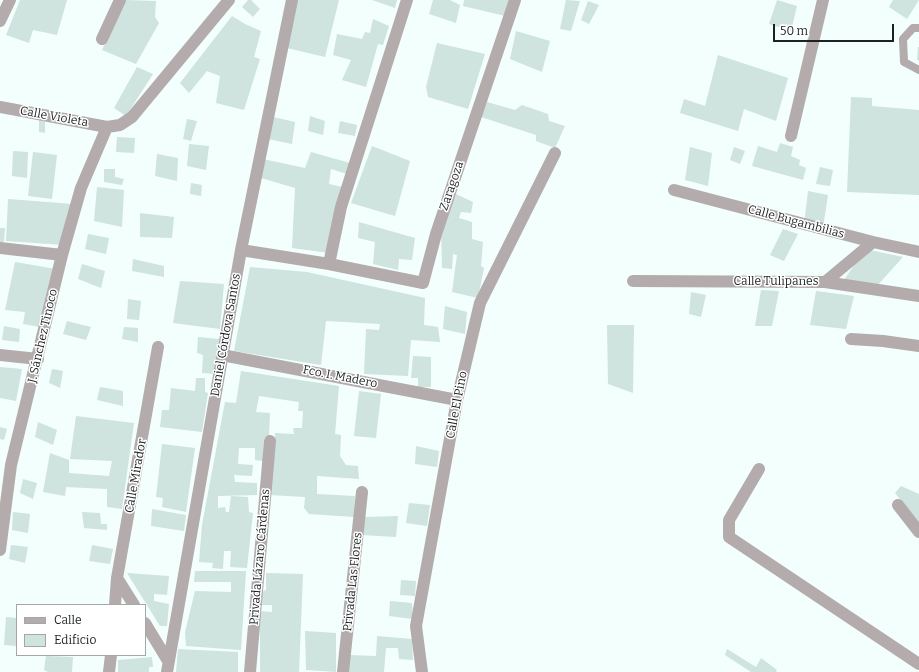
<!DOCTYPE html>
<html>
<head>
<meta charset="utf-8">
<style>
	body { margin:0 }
	#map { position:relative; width:919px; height:672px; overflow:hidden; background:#f2fffc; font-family:Bitter,serif }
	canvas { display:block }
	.legend { position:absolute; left:16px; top:604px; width:130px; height:52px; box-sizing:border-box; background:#fff; border:1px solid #a4a7a6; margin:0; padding:5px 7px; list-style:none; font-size:12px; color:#1b2221 }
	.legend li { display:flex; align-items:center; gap:8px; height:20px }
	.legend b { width:20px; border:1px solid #a4a7a6 }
	.scale { position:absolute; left:773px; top:24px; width:121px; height:18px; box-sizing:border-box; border:2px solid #1b2221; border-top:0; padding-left:5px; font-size:12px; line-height:14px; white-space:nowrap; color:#1b2221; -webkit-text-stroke:3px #fff; paint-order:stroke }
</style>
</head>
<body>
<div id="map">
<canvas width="919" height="672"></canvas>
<ul class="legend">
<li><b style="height:5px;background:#b4abac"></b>Calle</li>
<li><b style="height:11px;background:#cfe3df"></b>Edificio</li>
</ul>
<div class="scale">50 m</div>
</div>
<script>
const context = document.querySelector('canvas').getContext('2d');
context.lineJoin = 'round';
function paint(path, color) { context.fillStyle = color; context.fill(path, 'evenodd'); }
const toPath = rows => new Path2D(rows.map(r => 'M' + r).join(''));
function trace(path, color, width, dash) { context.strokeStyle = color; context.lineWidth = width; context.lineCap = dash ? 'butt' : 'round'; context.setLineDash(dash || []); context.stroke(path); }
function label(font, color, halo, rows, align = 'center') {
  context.font = font + ' Bitter,serif'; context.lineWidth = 3; context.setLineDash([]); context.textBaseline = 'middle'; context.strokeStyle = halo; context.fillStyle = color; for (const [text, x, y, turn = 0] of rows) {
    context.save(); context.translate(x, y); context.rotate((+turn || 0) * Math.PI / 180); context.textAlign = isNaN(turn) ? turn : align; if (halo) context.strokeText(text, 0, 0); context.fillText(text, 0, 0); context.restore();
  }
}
const building = toPath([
	[20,0,67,0,57,35,33,30,29,43,6,35],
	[126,0,156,1,155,17,159,23,136,64,102,50],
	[248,0,251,0,260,9,253,17,242,7],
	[296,0,339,0,325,57,287,48],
	[372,0,397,0,395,8],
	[433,0,450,0,460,5,456,23,429,14],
	[464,0,509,0,505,16,463,6],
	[566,0,580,1,571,31,560,29],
	[777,0,797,6,791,31,769,24],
	[893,0,919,0,907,19,889,7],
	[588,1,599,5,589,24,581,20],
	[232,16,245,24,261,31,254,57,260,59,244,110,216,103,220,76,207,71,189,93,180,83],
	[373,19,389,26,383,45,378,44,366,87,342,80,351,60,333,55,337,34,362,39,365,32,370,33],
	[516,31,550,41,542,72,510,59],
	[437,43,485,54,468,109,428,97,426,87],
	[918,47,919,47,919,61,917,60],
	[718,55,788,78,776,121,744,109,738,131,680,113,684,99,705,106],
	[137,67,153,74,126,116,114,108],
	[851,97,872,98,872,106,919,110,919,195,847,192],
	[487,102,515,110,522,105,548,114,549,121,565,126,555,148,536,141,536,135,481,117],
	[310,116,325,121,323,135,308,131],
	[273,117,295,122,292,144,268,139],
	[187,119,197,121,191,141,183,139],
	[39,120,45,121,45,133,39,132],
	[340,121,357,125,355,136,338,133],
	[117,137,135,138,134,153,116,152],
	[780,143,793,147,791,156,800,160,799,165,806,168,803,180,752,166,758,146,777,152],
	[189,144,209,146,206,170,187,166],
	[372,146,410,161,395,216,351,203],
	[690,147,712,153,708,186,685,180],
	[734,147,745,151,740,164,730,160],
	[13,151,28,152,27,178,12,176],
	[33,152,57,155,52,199,28,196],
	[311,152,350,163,347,174,331,169,329,184,342,187,329,253,292,248,295,188,261,178,263,159,305,168],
	[157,154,178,158,177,181,155,176],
	[820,167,833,170,830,186,816,184],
	[104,169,115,169,115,177,124,179,122,185,104,182],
	[191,183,202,185,201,196,190,194],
	[97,187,124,190,122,227,94,221],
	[808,191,828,195,823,228,804,224],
	[456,194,473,202,471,213,461,212,459,218,472,222,472,239,483,242,481,266,484,268,478,298,452,292,457,255,453,254,452,269,442,268,441,228],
	[8,199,73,204,64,245,6,241],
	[140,213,174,217,172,238,140,237],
	[359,222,415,238,412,260,399,259,398,270,373,264,375,242,358,238],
	[0,228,5,228,4,242,0,242],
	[783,229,798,234,784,261,770,255],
	[88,234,109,238,106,254,85,249],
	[865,249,903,257,876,287,842,283],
	[133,259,164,266,164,277,132,271],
	[15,262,56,269,40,327,23,324,25,312,5,310],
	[82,264,105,271,101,288,78,279],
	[250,267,307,272,425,298,424,325,438,327,440,342,411,340,408,376,364,374,366,329,379,330,380,324,326,321,321,365,234,351],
	[180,281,224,284,220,329,173,323],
	[761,290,779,291,772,326,755,326],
	[816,291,854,296,846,329,810,325],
	[691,292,706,295,701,317,689,314],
	[128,299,141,301,139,320,127,319],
	[445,306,467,312,465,334,443,329],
	[67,321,91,327,86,340,63,334],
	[607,325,634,325,633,393,608,384],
	[4,326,20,329,19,342,2,340],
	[124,327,138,328,138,342,122,339],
	[198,337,219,339,216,374,202,373,203,355,197,353],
	[413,356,431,357,431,387,418,387,418,378,411,378],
	[0,367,22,369,16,401,0,398],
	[52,369,63,371,60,388,49,383],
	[241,371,339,386,335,434,341,435,340,456,346,465,358,466,359,479,317,476,317,494,355,496,354,517,309,514,304,508,305,497,270,495,275,433,294,434,293,428,302,428,303,411,298,411,299,402,259,396,256,412,270,413,269,436,264,438,263,461,255,460,255,448,239,448,238,464,253,465,252,476,234,475,235,482,257,483,257,495,218,496,218,508,225,507,226,512,229,512,231,496,248,497,249,512,253,513,247,568,230,567,231,551,224,551,223,569,212,568,213,563,199,562,202,525,225,402,236,403],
	[196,378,205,378,205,392,208,393,202,432,160,427,162,410,169,410,171,388,195,391],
	[100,387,123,391,123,406,97,400],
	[359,391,381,394,376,438,354,436],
	[76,416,134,423,122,509,107,507,107,489,66,487,65,496,43,492,50,453,69,460,69,473,109,476,112,461,70,459],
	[38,422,57,430,53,445,35,437],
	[0,427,7,429,4,440,0,439],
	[162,444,195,448,186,512,162,507,163,498,156,497],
	[416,446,439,451,437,467,415,464],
	[23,479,37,483,33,499,20,493],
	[901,486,919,494,919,523,895,493],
	[409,503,430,505,427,526,406,523],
	[152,509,186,515,184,531,151,526],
	[13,512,30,514,28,533,12,530],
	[82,512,100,513,101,524,107,524,107,530,84,528],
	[398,516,396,537,362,535,365,517],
	[11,545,28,547,25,563,9,559],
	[92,545,113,549,110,564,89,561],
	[195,571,246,571,241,650,186,646,185,632,195,591,231,592,231,582,194,582],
	[127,573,169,576,167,595,154,594,154,601,169,604,167,626,160,626],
	[266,573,303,574,299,672,260,672,260,611,272,612,272,605,261,605,262,592,266,590],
	[401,580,416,581,415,596,400,595],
	[390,601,412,603,413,619,389,616],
	[6,617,17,618,17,646,4,645],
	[305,631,336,633,336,672,306,670],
	[377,636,412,639,413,660,399,659,398,648,386,648,384,672,349,672,348,655,376,656],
	[178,649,238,652,238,672,176,672],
	[727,649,756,667,761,658,777,670,776,672,751,672,725,655],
	[46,656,73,657,72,672,48,672,44,670],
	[152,657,153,667,149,667,149,672,118,672,118,660]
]);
const service = toPath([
	[919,28,913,28,903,39,904,62,919,70]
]);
const minor = toPath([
	[0,21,10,0],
	[102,39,120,0],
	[0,107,107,127,120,125,132,117,229,0],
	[791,136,823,0],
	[674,190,873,242,919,252],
	[0,248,62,255],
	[241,250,329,264,423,283,436,234,515,0],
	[329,264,341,207,407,0],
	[633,281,825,282,919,296],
	[825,282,873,242],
	[851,339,883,341,919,346],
	[0,355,38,359],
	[222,355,457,400],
	[759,469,729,520,729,537,919,664],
	[898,505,919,532],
	[0,550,11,465,62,255,81,188,107,127],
	[117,578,134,605],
	[115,605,117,578,158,347],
	[145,623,168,661],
	[109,672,111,655],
	[167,672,241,250,292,0],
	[250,672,270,441],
	[343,672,362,492],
	[422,672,416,626,457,400,480,303,555,153]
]);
const streetNames = [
	["Calle Violeta",54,117,10],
	["Zaragoza",452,186,-71],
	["Calle Bugambilias",796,222,15],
	["Calle Tulipanes",776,282],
	["Daniel Córdova Santos",226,335,-80],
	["J. Sánchez Tinoco",43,336,-77],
	["Fco. I. Madero",340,377,11],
	["Calle El Pino",457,405,-79],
	["Calle Mirador",136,476,-80],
	["Privada Lázaro Cárdenas",260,557,-85],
	["Privada Las Flores",353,582,-84]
];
paint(building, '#cfe3df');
trace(service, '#b4abac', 8);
trace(minor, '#b4abac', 12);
label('12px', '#1b2221', '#fff', streetNames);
</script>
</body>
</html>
